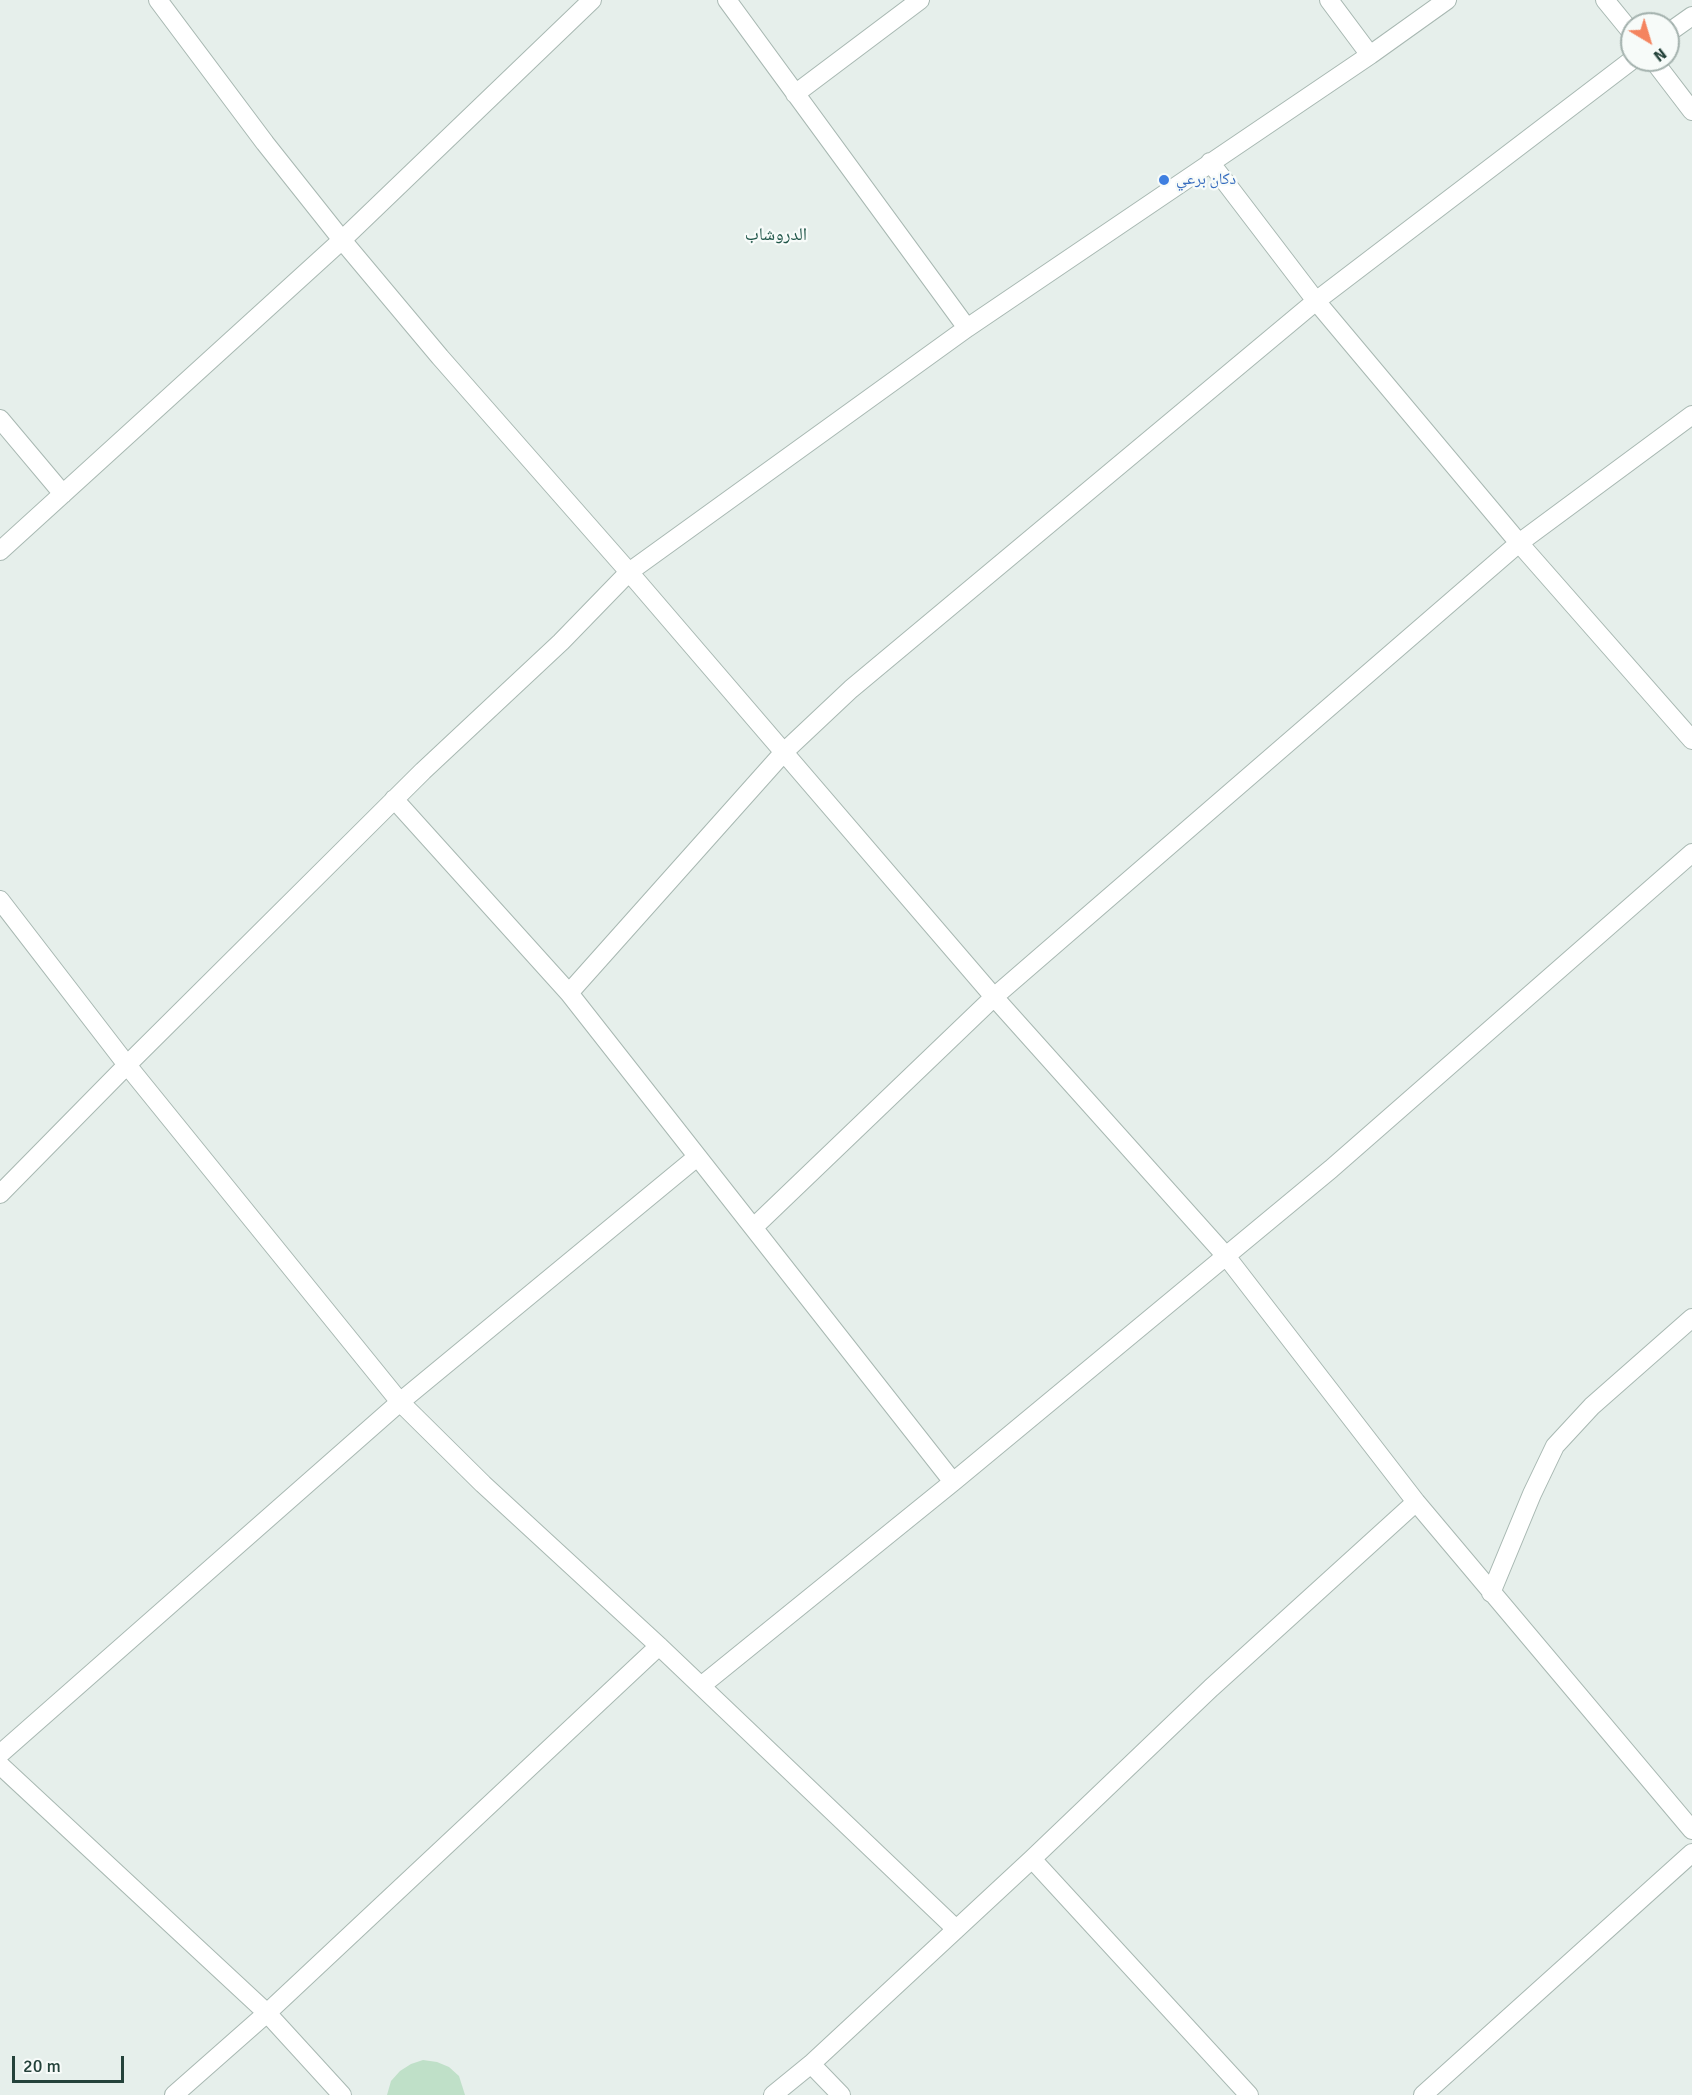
<!DOCTYPE html>
<html>
<head>
<meta charset="utf-8">
<style>
	body { margin:0 }
	#map { position:relative; width:1692px; height:2095px; overflow:hidden; background:#e6efeb; font-family:Signika,sans-serif }
	canvas { display:block }
	.north { position:absolute; left:1620px; top:12px; width:60px; height:60px; box-sizing:border-box; background:#f7fbf9; border:2px solid #a3b1ad; border-radius:50%; rotate:142deg; font-size:16px; font-weight:700; line-height:24px; text-align:center; color:#24423a }
	.north::after { content:''; display:block; margin:auto; width:21px; height:27px; background:#f4845f; clip-path:polygon(50% 0,100% 100%,50% 72%,0 100%) }
	.scale { position:absolute; left:12px; top:2056px; width:112px; height:27px; box-sizing:border-box; border:3px solid #24423a; border-top:0; padding-left:8px; font-size:18px; line-height:21px; white-space:nowrap; color:#24423a; -webkit-text-stroke:4px #f7fbf9; paint-order:stroke }
</style>
</head>
<body>
<div id="map">
<canvas width="1692" height="2095"></canvas>
<div class="north">N</div>
<div class="scale">20 m</div>
</div>
<script>
const context = document.querySelector('canvas').getContext('2d');
context.lineJoin = 'round';
function paint(path, color) { context.fillStyle = color; context.fill(path, 'evenodd'); }
const toPath = rows => new Path2D(rows.map(r => 'M' + r).join(''));
function trace(path, color, width, dash) { context.strokeStyle = color; context.lineWidth = width; context.lineCap = dash ? 'butt' : 'round'; context.setLineDash(dash || []); context.stroke(path); }
function label(font, color, halo, rows, align = 'center') {
  context.font = font + ' Signika,"Noto Naskh Arabic",sans-serif'; context.lineWidth = 4.5; context.setLineDash([]); context.textBaseline = 'middle'; context.strokeStyle = halo; context.fillStyle = color; for (const [text, x, y, turn = 0] of rows) {
    context.save(); context.translate(x, y); context.rotate((+turn || 0) * Math.PI / 180); context.textAlign = isNaN(turn) ? turn : align; if (halo) context.strokeText(text, 0, 0); context.fillText(text, 0, 0); context.restore();
  }
}
const green = toPath([
	[423,2060,437,2062,449,2067,459,2076,465,2095,387,2095,391,2081,400,2071,411,2064]
]);
const minor = toPath([
	[158,0,265,143,342,240,440,357,629,572,994,997,1226,1256,1416,1502,1692,1830],
	[727,0,967,328],
	[1329,0,1370,55],
	[1605,0,1632,33],
	[1668,33,1692,16],
	[1653,60,1692,111],
	[795,94,920,0],
	[1210,162,1316,301,1519,543,1692,740],
	[0,419,63,494],
	[0,551,342,240,592,0],
	[394,799,569,993,953,1482],
	[0,900,127,1065,400,1402,483,1484,659,1646,956,1929],
	[569,993,784,752,851,689,1316,301,1632,60],
	[0,1194,127,1065,423,771,561,642,629,572,967,328,1370,55,1447,0],
	[754,1227,994,997,1519,543,1692,415],
	[1491,1593,1532,1494,1555,1446,1592,1406,1692,1318],
	[701,1686,953,1482,1331,1169,1692,853],
	[0,1754,400,1402,697,1157],
	[0,1765,267,2013,342,2095],
	[1032,1859,1249,2095],
	[811,2064,841,2095],
	[174,2095,267,2013,659,1646],
	[773,2095,811,2064,1032,1859,1211,1688,1416,1502],
	[1423,2095,1692,1853]
]);
const markers = [
	[1164,180,6,"#3f7fe0"]
];
const shopNames = [
	["دكان برعي",1176,180]
];
const neighbourhoodNames = [
	["الدروشاب",776,235]
];
paint(green, '#bfe0c8');
trace(minor, '#a8b8b2', 20);
trace(minor, '#fff', 18);
for (const [x, y, r, color] of markers) { const dot = new Path2D(); dot.arc(x, y, r, 0, 2 * Math.PI); context.fillStyle = color; context.fill(dot); trace(dot, '#f7fbf9', 2); }
label('16px', '#366cbe', '#f7fbf9', shopNames, 'left');
label('18px', '#1f5548', '#f7fbf9', neighbourhoodNames);
</script>
</body>
</html>
